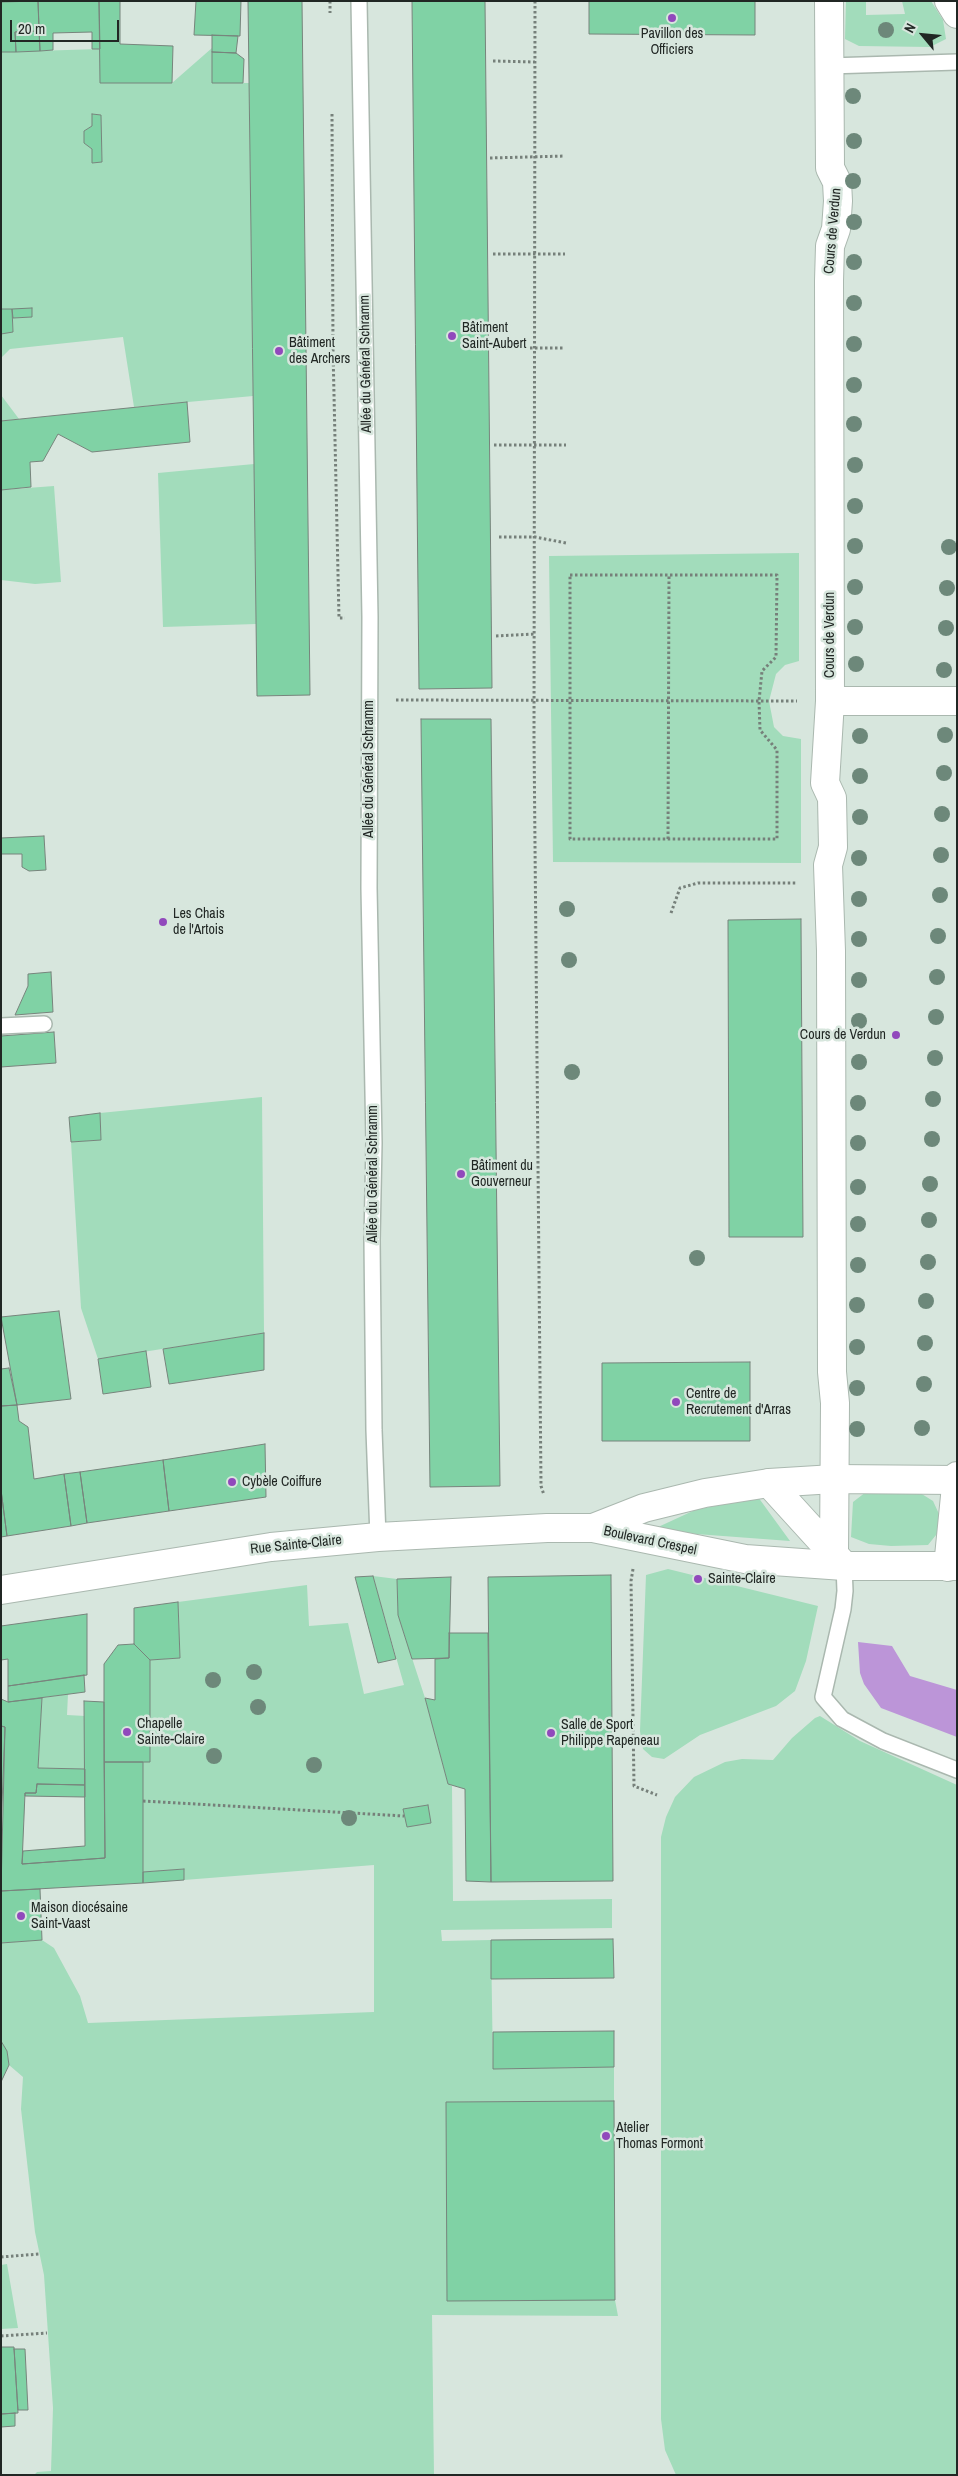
<!DOCTYPE html>
<html>
<head>
<meta charset="utf-8">
<style>
	body { margin:0 }
	#map { position:relative; width:958px; height:2476px; overflow:hidden; background:#d7e6dd; font-family:"Archivo Narrow",sans-serif }
	canvas { display:block }
	.frame { position:absolute; inset:0; border:2px solid #212724; pointer-events:none }
	.north { position:absolute; left:898px; top:10px; width:50px; height:50px; -webkit-text-stroke:4px #d7e6dd; paint-order:stroke; rotate:298deg; font-size:14px; font-weight:700; line-height:20px; text-align:center; color:#212724 }
	.north::after { content:''; display:block; margin:auto; width:18px; height:22px; background:#212724; clip-path:polygon(50% 0,100% 100%,50% 72%,0 100%) }
	.scale { position:absolute; left:10px; top:20px; width:109px; height:22px; box-sizing:border-box; border:2px solid #212724; border-top:0; padding-left:6px; font-size:15px; line-height:18px; white-space:nowrap; color:#212724; -webkit-text-stroke:4px #d7e6dd; paint-order:stroke }
</style>
</head>
<body>
<div id="map">
<canvas width="958" height="2476"></canvas>
<div class="frame"></div>
<div class="north">N</div>
<div class="scale">20 m</div>
</div>
<script>
const context = document.querySelector('canvas').getContext('2d');
context.lineJoin = 'round';
function paint(path, color) { context.fillStyle = color; context.fill(path, 'evenodd'); }
const toPath = rows => new Path2D(rows.map(r => 'M' + r).join(''));
function trace(path, color, width, dash) { context.strokeStyle = color; context.lineWidth = width; context.lineCap = dash ? 'butt' : 'round'; context.setLineDash(dash || []); context.stroke(path); }
function label(font, color, halo, rows, align = 'center') {
  context.font = font + ' "Archivo Narrow",sans-serif'; context.lineWidth = 5; context.setLineDash([]); context.textBaseline = 'middle'; context.strokeStyle = halo; context.fillStyle = color; for (const [text, x, y, turn = 0] of rows) {
    context.save(); context.translate(x, y); context.rotate((+turn || 0) * Math.PI / 180); context.textAlign = isNaN(turn) ? turn : align; if (halo) context.strokeText(text, 0, 0); context.fillText(text, 0, 0); context.restore();
  }
}
const green = toPath([
	[846,1,866,1,866,15,905,14,902,1,931,1,943,20,946,39,930,47,859,46,845,39],
	[212,48,212,83,249,83,253,396,134,407,123,337,10,349,1,358,1,334,13,332,13,318,32,317,32,309,1,309,1,52,100,49,100,83,172,83],
	[92,114,101,115,102,162,92,163,92,149,84,143,84,131,92,126],
	[1,395,19,419,1,421],
	[254,464,256,624,163,627,158,473],
	[54,486,61,582,35,584,1,580,1,490],
	[799,553,799,661,785,665,776,674,769,701,774,727,783,736,801,739,801,863,553,862,549,556],
	[262,1097,264,1333,98,1359,81,1308,71,1142,101,1140,100,1113],
	[917,1491,933,1501,939,1514,940,1530,928,1545,891,1546,869,1544,851,1537,853,1502,866,1492],
	[758,1497,790,1541,696,1534,656,1528,695,1510],
	[668,1569,818,1606,806,1661,795,1691,776,1706,700,1735,664,1759,652,1757,643,1749,640,1731,646,1575],
	[373,1576,397,1579,398,1615,425,1698,448,1784,452,1786,453,1901,612,1899,612,1928,441,1930,442,1941,491,1940,493,2069,614,2067,614,2101,447,2102,615,2300,618,2316,432,2315,434,2475,34,2475,37,2472,51,2471,53,2408,44,2275,35,2232,21,2109,23,2077,9,2065,7,2051,1,2041,1,1943,42,1940,54,1948,80,1996,88,2023,374,2012,374,1865,184,1880,184,1869,143,1872,143,1762,150,1762,150,1660,180,1658,178,1602,307,1585,309,1626,348,1623,364,1694,404,1685],
	[428,1805,431,1823,407,1827,404,1809],
	[68,1694,67,1715,85,1716,85,1769,38,1768,42,1698],
	[820,1716,860,1741,957,1785,957,2475,676,2475,665,2450,661,2419,661,1837,666,1817,675,1797,694,1777,725,1762,742,1759,773,1760,792,1738,815,1718],
	[7,2264,18,2328,1,2329,1,2265]
]);
const water = toPath([
	[858,1642,892,1646,910,1676,957,1690,957,1737,881,1708,864,1684,860,1673]
]);
const building = toPath([
	[38,1,39,31,15,32,16,52,1,52,1,2,38,1],
	[38,1,99,1,100,49,92,49,92,32,53,33,53,50,40,51,38,1],
	[99,1,120,1,120,44,173,46,172,83,100,83,99,1],
	[196,1,241,1,240,36,194,35,196,1],
	[248,1,302,1,310,695,257,696,248,1],
	[412,1,485,1,492,688,419,689,412,1],
	[589,1,755,1,755,35,589,34,589,1],
	[39,31,40,51,16,52,15,32,39,31],
	[212,35,238,36,236,53,212,52,212,35],
	[212,52,236,53,244,59,243,83,212,83,212,52],
	[92,114,101,115,102,162,92,163,92,149,84,143,84,131,92,126,92,114],
	[32,308,32,317,13,318,12,309,32,308],
	[1,309,12,309,13,332,1,334,1,309],
	[187,402,190,442,92,452,58,434,43,461,30,462,31,487,1,490,1,421,187,402],
	[421,719,491,719,500,1486,430,1487,421,719],
	[44,836,46,870,29,871,22,867,22,854,1,854,1,838,44,836],
	[801,919,803,1237,729,1237,728,920,801,919],
	[51,972,53,1012,15,1015,28,986,28,974,51,972],
	[54,1032,56,1063,1,1067,1,1036,54,1032],
	[100,1113,101,1140,71,1142,69,1117,100,1113],
	[59,1311,71,1399,17,1405,1,1317,59,1311],
	[264,1333,264,1370,169,1384,163,1349,264,1333],
	[146,1351,151,1387,103,1394,98,1359,146,1351],
	[750,1362,750,1441,602,1441,602,1363,750,1362],
	[9,1368,17,1405,1,1406,1,1369,9,1368],
	[17,1405,19,1421,28,1427,34,1479,64,1474,71,1526,7,1536,1,1490,1,1406,17,1405],
	[265,1444,266,1497,169,1511,163,1460,265,1444],
	[163,1460,169,1511,87,1523,80,1472,163,1460],
	[80,1472,87,1523,71,1526,64,1474,80,1472],
	[1,1490,7,1536,1,1537,1,1490],
	[611,1575,613,1881,491,1882,488,1577,611,1575],
	[373,1576,396,1659,378,1663,355,1577,373,1576],
	[451,1577,449,1658,412,1659,398,1615,397,1579,451,1577],
	[178,1602,180,1658,150,1660,134,1644,134,1608,178,1602],
	[87,1614,87,1675,8,1686,8,1659,1,1660,1,1626,87,1614],
	[449,1633,488,1633,491,1882,466,1881,465,1789,448,1784,425,1698,435,1700,435,1659,449,1658,449,1633],
	[134,1644,150,1660,150,1762,104,1762,104,1664,118,1645,134,1644],
	[84,1675,85,1692,8,1702,8,1686,84,1675],
	[42,1698,38,1768,85,1769,85,1785,37,1784,36,1793,25,1793,22,1864,105,1858,104,1762,143,1762,143,1883,1,1891,5,1727,1,1726,1,1699,8,1702,42,1698],
	[84,1701,104,1702,105,1858,22,1864,23,1851,85,1846,84,1701],
	[1,1726,5,1727,1,1831,1,1726],
	[37,1784,85,1785,85,1797,25,1796,25,1793,36,1793,37,1784],
	[428,1805,431,1823,407,1827,403,1809,428,1805],
	[184,1869,184,1880,143,1883,143,1872,184,1869],
	[40,1889,42,1940,1,1943,1,1891,40,1889],
	[613,1939,614,1978,491,1979,491,1940,613,1939],
	[614,2031,614,2067,493,2069,493,2032,614,2031],
	[1,2041,7,2051,9,2065,1,2082,1,2041],
	[614,2101,615,2300,447,2301,446,2102,614,2101],
	[1,2347,14,2347,18,2413,1,2414,1,2347],
	[14,2349,25,2349,28,2410,18,2410,14,2349],
	[15,2413,15,2426,1,2427,1,2414,15,2413]
]);
const path = toPath([
	[330,1,330,13],
	[535,1,534,738,541,1486,544,1495],
	[493,61,535,62],
	[332,114,333,350,339,618,345,618],
	[490,158,565,156],
	[493,254,565,254],
	[495,348,565,348],
	[494,445,566,445],
	[499,537,535,537,566,543],
	[570,575,777,575,776,657,762,671,759,701,760,730,777,750,777,839,570,839,570,575],
	[496,636,535,634],
	[396,700,797,701],
	[668,839,669,575],
	[671,913,680,888,698,883,797,883],
	[633,1569,631,1581,634,1786,657,1795],
	[143,1801,404,1816],
	[1,2257,39,2254],
	[1,2336,47,2333]
]);
const lane = toPath([
	[359,1,370,617,369,888,374,1143,372,1240,374,1430,378,1537],
	[829,66,957,62],
	[1,1026,44,1024],
	[844,1566,845,1591,843,1609,823,1697,842,1719,883,1741,957,1770]
]);
const street = toPath([
	[829,1,830,168,837,182,838,201,836,229,830,246,829,281,830,701,825,783,832,798,833,847,828,865,831,951,832,1372,835,1403,834,1553],
	[949,1,957,14],
	[830,701,957,701],
	[769,1483,840,1561],
	[948,1567,957,1476]
]);
const secondary = toPath([
	[593,1528,644,1508,705,1493,769,1483,834,1479,957,1480],
	[1,1590,271,1547,378,1537,547,1528,593,1528,745,1559,844,1566,957,1566]
]);
const trees = [
	[886,30],
	[853,96],
	[854,141],
	[853,181],
	[854,222],
	[854,262],
	[854,303],
	[854,344],
	[854,385],
	[854,424],
	[855,465],
	[855,506],
	[855,546],
	[949,547],
	[855,587],
	[947,588],
	[855,627],
	[946,628],
	[856,664],
	[944,670],
	[945,735],
	[860,736],
	[944,773],
	[860,776],
	[942,814],
	[860,817],
	[941,855],
	[859,858],
	[940,895],
	[859,899],
	[567,909],
	[938,936],
	[859,939],
	[569,960],
	[937,977],
	[859,980],
	[936,1017],
	[859,1021],
	[935,1058],
	[859,1062],
	[572,1072],
	[933,1099],
	[858,1103],
	[932,1139],
	[858,1143],
	[930,1184],
	[858,1187],
	[929,1220],
	[858,1224],
	[697,1258],
	[928,1262],
	[858,1265],
	[926,1301],
	[857,1305],
	[925,1343],
	[857,1347],
	[924,1384],
	[857,1388],
	[922,1428],
	[857,1429],
	[254,1672],
	[213,1680],
	[258,1707],
	[214,1756],
	[314,1765],
	[349,1818]
];
const markers = [
	[672,18,5,"#9149bc"],
	[452,336,5,"#9149bc"],
	[279,351,5,"#9149bc"],
	[163,922,5,"#9149bc"],
	[896,1035,5,"#9149bc"],
	[461,1174,5,"#9149bc"],
	[676,1402,5,"#9149bc"],
	[232,1482,5,"#9149bc"],
	[698,1579,5,"#9149bc"],
	[127,1732,5,"#9149bc"],
	[551,1733,5,"#9149bc"],
	[21,1916,5,"#9149bc"],
	[606,2136,5,"#9149bc"]
];
const poiNames = [
	["Pavillon des",672,34,"center"],
	["Officiers",672,50,"center"],
	["Bâtiment",462,328],
	["Saint-Aubert",462,344],
	["Bâtiment",289,343],
	["des Archers",289,359],
	["Les Chais",173,914],
	["de l'Artois",173,930],
	["Cours de Verdun",886,1035,"right"],
	["Bâtiment du",471,1166],
	["Gouverneur",471,1182],
	["Centre de",686,1394],
	["Recrutement d'Arras",686,1410],
	["Cybèle Coiffure",242,1482],
	["Sainte-Claire",708,1579],
	["Chapelle",137,1724],
	["Sainte-Claire",137,1740],
	["Salle de Sport",561,1725],
	["Philippe Rapeneau",561,1741],
	["Maison diocésaine",31,1908],
	["Saint-Vaast",31,1924],
	["Atelier",616,2128],
	["Thomas Formont",616,2144]
];
const streetNames = [
	["Cours de Verdun",833,231,-85],
	["Allée du Général Schramm",366,364,-91],
	["Cours de Verdun",830,635,-90],
	["Allée du Général Schramm",369,769,-90],
	["Allée du Général Schramm",373,1174,-90],
	["Boulevard Crespel",650,1541,12],
	["Rue Sainte-Claire",296,1545,-6]
];
paint(green, '#a2dcbb');
paint(water, '#bc95d8');
paint(building, '#80d2a5');
trace(building, '#77847c', 1);
trace(lane, '#aab8af', 18);
trace(street, '#aab8af', 30);
trace(secondary, '#aab8af', 30);
trace(path, '#76807a', 3, [2.5, 2.5]);
trace(lane, '#fff', 15);
trace(street, '#fff', 28);
trace(secondary, '#fff', 28);
context.fillStyle = '#6d887a';
for (const [x, y] of trees) { context.beginPath(); context.arc(x, y, 8, 0, 2 * Math.PI); context.fill(); }
for (const [x, y, r, color] of markers) { const dot = new Path2D(); dot.arc(x, y, r, 0, 2 * Math.PI); context.fillStyle = color; context.fill(dot); trace(dot, '#d7e6dd', 2); }
label('14px', '#212724', '#d7e6dd', poiNames, 'left');
label('14px', '#212724', '#d7e6dd', streetNames);
</script>
</body>
</html>
